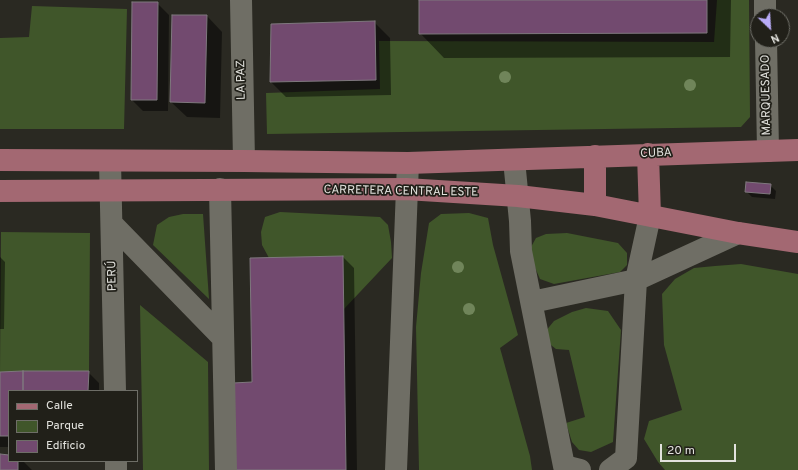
<!DOCTYPE html>
<html>
<head>
<meta charset="utf-8">
<style>
	body { margin:0 }
	#map { position:relative; width:798px; height:470px; overflow:hidden; background:#2a2922; font-family:Overpass,sans-serif }
	canvas { display:block }
	.legend { position:absolute; left:8px; top:390px; width:130px; height:72px; box-sizing:border-box; background:#212019; border:1px solid #6e6e67; margin:0; padding:5px 7px; list-style:none; font-size:12px; color:#e2e2dd }
	.legend li { display:flex; align-items:center; gap:8px; height:20px }
	.legend b { width:20px; border:1px solid #6e6e67 }
	.north { position:absolute; left:750px; top:8px; width:40px; height:40px; box-sizing:border-box; background:#212019; border:1px solid #6e6e67; border-radius:50%; rotate:155deg; font-size:11px; font-weight:700; line-height:16px; text-align:center; color:#e2e2dd }
	.north::after { content:''; display:block; margin:auto; width:14px; height:18px; background:#b8abf7; clip-path:polygon(50% 0,100% 100%,50% 72%,0 100%) }
	.scale { position:absolute; left:660px; top:444px; width:76px; height:18px; box-sizing:border-box; border:2px solid #e2e2dd; border-top:0; padding-left:5px; font-size:12px; line-height:14px; white-space:nowrap; color:#e2e2dd; -webkit-text-stroke:3px #212019; paint-order:stroke }
</style>
</head>
<body>
<div id="map">
<canvas width="798" height="470"></canvas>
<ul class="legend">
<li><b style="height:5px;background:#a36872"></b>Calle</li>
<li><b style="height:11px;background:#40562a"></b>Parque</li>
<li><b style="height:11px;background:#724a6f"></b>Edificio</li>
</ul>
<div class="north">N</div>
<div class="scale">20 m</div>
</div>
<script>
const context = document.querySelector('canvas').getContext('2d');
context.lineJoin = 'round';
function paint(path, color) { context.fillStyle = color; context.fill(path, 'evenodd'); }
const toPath = rows => new Path2D(rows.map(r => 'M' + r).join(''));
function trace(path, color, width, dash) { context.strokeStyle = color; context.lineWidth = width; context.lineCap = dash ? 'butt' : 'round'; context.setLineDash(dash || []); context.stroke(path); }
function label(font, color, halo, rows, align = 'center') {
  context.font = font + ' Overpass,sans-serif'; context.lineWidth = 3.5; context.setLineDash([]); context.textBaseline = 'middle'; context.strokeStyle = halo; context.fillStyle = color; for (const [text, x, y, turn = 0] of rows) {
    context.save(); context.translate(x, y); context.rotate((+turn || 0) * Math.PI / 180); context.textAlign = isNaN(turn) ? turn : align; if (halo) context.strokeText(text, 0, 0); context.fillText(text, 0, 0); context.restore();
  }
}
const green = toPath([
	[717,0,749,0,750,117,741,127,267,134,266,93,380,89,379,41,714,42],
	[32,6,127,9,124,129,0,129,0,38,29,37],
	[280,212,380,217,388,225,391,242,392,258,344,309,343,256,269,258,262,245,261,232,265,217],
	[469,213,488,218,493,245,518,335,500,348,530,456,532,470,419,470,416,327,421,273,429,223,441,214],
	[183,214,203,214,209,299,153,245,157,225,169,217],
	[1,232,90,233,89,371,0,372],
	[567,233,618,243,627,253,627,265,620,272,554,284,540,279,533,263,531,247,536,238,546,234],
	[741,264,798,274,798,470,665,470,658,462,644,439,649,421,682,410,664,345,662,294,675,279,694,268,715,266],
	[140,305,208,362,209,470,143,470],
	[586,308,608,311,621,330,613,442,591,452,579,450,572,442,566,423,585,417,569,350,556,349,547,342,545,332,554,321,572,312]
]);
const shadow = toPath([
	[420,0,731,0,730,57,444,58,420,33],
	[157,3,169,15,168,111,143,111,132,100],
	[207,16,222,32,220,118,187,117,171,102],
	[374,22,390,38,391,95,286,97,271,82],
	[770,185,776,191,775,199,752,197,746,191],
	[0,257,5,262,4,329,0,329],
	[343,257,354,268,357,470,235,470,253,383],
	[88,372,99,383,99,391,9,391,9,447,0,447,0,373],
	[0,455,9,456,9,461,23,461,32,470,0,470]
]);
const building = toPath([
	[419,0,707,0,707,33,419,34,419,0],
	[132,2,158,2,157,100,131,100,132,2],
	[172,15,207,15,205,103,170,102,172,15],
	[375,21,376,80,270,82,271,24,375,21],
	[746,182,771,184,770,194,745,192,746,182],
	[343,256,346,470,234,470,233,383,252,382,250,258,343,256],
	[23,371,23,391,9,391,9,436,0,436,0,372,23,371],
	[23,371,89,371,88,391,23,391,23,371],
	[0,454,9,455,9,461,18,461,18,470,0,470,0,454]
]);
const minor = toPath([
	[241,0,244,161],
	[765,0,765,16],
	[766,40,768,151],
	[514,160,520,221,521,251,564,466,580,470],
	[110,161,115,391],
	[220,189,226,470],
	[112,224,223,338],
	[532,302,636,280,738,233],
	[626,458,636,280,650,216],
	[116,461,116,470],
	[396,470,408,163],
	[610,470,626,458]
]);
const major = toPath([
	[648,154,650,216],
	[0,160,244,161,408,163,798,150],
	[0,191,406,189,518,196,595,205,738,233,798,242],
	[595,205,595,156]
]);
const trees = [
	[505,77],
	[690,85],
	[458,267],
	[469,309]
];
const streetNames = [
	["LA PAZ",242,80,-91],
	["MARQUESADO",767,95,-91],
	["CUBA",656,154,-2],
	["CARRETERA CENTRAL ESTE",401,192,1],
	["PERÚ",113,276,-91]
];
paint(green, '#40562a');
paint(shadow, '#0007');
paint(building, '#724a6f');
trace(building, '#7f787e', 1);
trace(minor, '#6f6e65', 22);
trace(major, '#a36872', 22);
context.fillStyle = '#70855a';
for (const [x, y] of trees) { context.beginPath(); context.arc(x, y, 6, 0, 2 * Math.PI); context.fill(); }
label('12px', '#e2e2dd', '#212019', streetNames);
</script>
</body>
</html>
